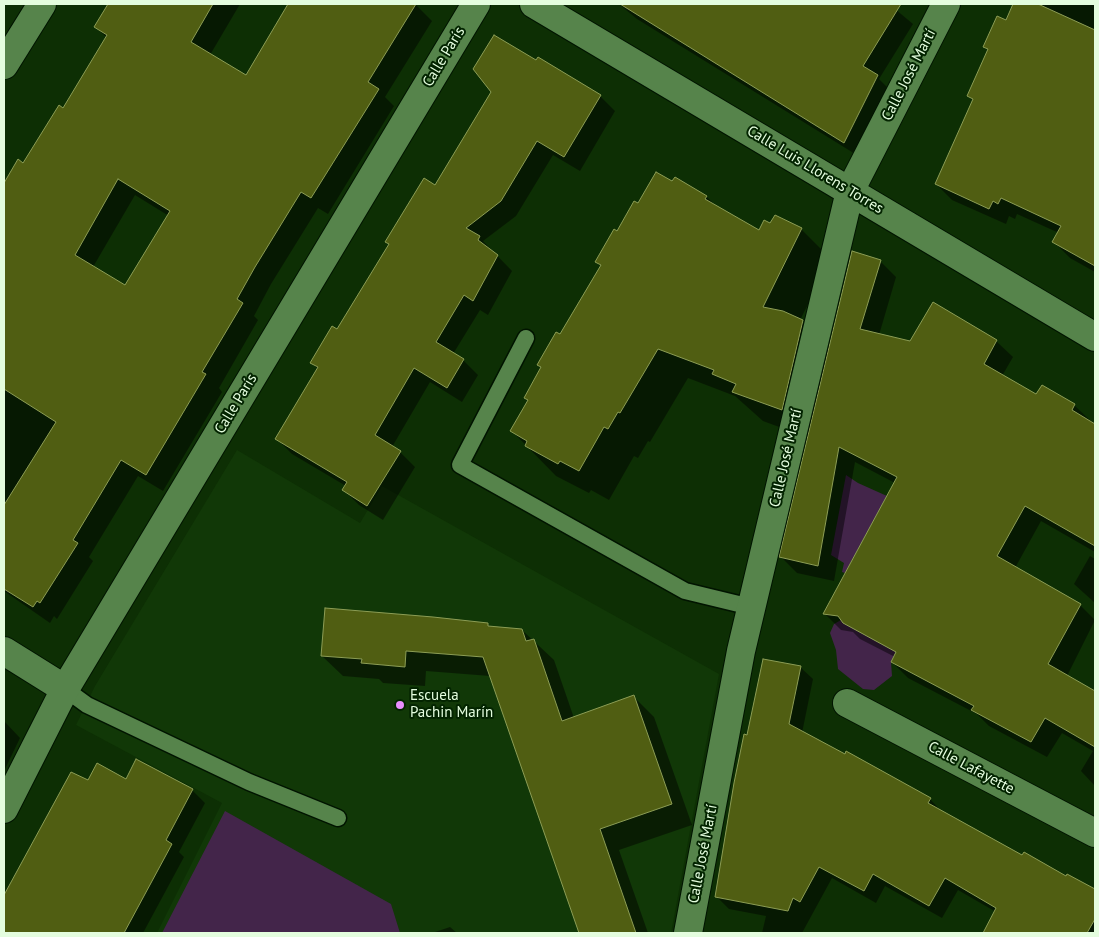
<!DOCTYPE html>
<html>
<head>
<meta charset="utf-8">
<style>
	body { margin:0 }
	#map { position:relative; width:1099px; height:937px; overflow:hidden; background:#0d2f04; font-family:"PT Sans",sans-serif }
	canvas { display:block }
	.frame { position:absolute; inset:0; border:5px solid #e4fdde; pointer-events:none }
</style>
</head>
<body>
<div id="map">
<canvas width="1099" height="937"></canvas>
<div class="frame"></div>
</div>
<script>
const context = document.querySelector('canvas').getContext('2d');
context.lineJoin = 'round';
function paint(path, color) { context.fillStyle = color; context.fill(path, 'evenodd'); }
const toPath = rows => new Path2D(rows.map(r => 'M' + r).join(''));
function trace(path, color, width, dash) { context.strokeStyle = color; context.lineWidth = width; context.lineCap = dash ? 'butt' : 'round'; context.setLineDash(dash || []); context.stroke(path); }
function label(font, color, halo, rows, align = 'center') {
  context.font = font + ' "PT Sans",sans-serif'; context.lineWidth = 4; context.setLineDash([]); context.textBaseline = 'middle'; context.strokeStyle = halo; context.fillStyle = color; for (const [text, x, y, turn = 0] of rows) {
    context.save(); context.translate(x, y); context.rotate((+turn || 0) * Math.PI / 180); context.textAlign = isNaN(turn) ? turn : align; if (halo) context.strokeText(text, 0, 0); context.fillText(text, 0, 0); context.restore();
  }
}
const built = toPath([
	[237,450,360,523,382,486,719,674,671,933,157,933,222,803,76,725,95,686]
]);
const green = toPath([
	[846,475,858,483,887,496,845,573,842,572,844,563,831,555],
	[841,620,867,636,898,648,891,662,892,676,874,690,863,689,838,669,836,650,830,633,834,624],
	[225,811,391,904,400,933,162,933]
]);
const shadow = toPath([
	[110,4,240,4,210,55,246,77,287,41,309,4,415,4,432,21,385,97,394,106,328,214,318,208,271,284,254,316,258,320,219,388,222,392,163,491,138,476,89,557,93,561,57,619,54,616,50,623,4,591,4,193,60,107,63,110,106,37,96,27],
	[135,195,169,216,126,287,93,267],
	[619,4,889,4,913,24,879,79,892,92,860,157,637,19],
	[1015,4,1095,4,1095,272,1070,258,1054,242,1059,233,1017,214,1015,219,1009,216,1006,224,952,200,936,184,974,101,968,96,989,51,984,46,1007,22],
	[537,62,600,96,615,111,580,171,553,155,516,216,483,241,512,271,488,315,480,310,453,354,463,360,478,375,462,402,430,382,392,447,400,452,415,467,383,520,359,505,344,490,346,486,292,454,277,439,318,369,312,363,337,333,436,187],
	[675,179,707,197,718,208,760,232,771,225,801,229,831,259,800,320,830,348,880,261,896,277,879,335,911,343,934,304,996,341,1013,357,1002,376,1037,396,1074,405,1095,425,1095,552,1041,521,1015,568,1080,605,1095,620,1067,676,1095,692,1095,786,1081,771,1093,751,1062,733,1047,757,989,726,977,714,908,678,892,662,895,657,860,639,853,632,841,630,825,614,895,483,855,462,834,581,797,573,781,557,809,438,763,421,735,396,688,378,650,442,648,441,638,458,634,456,609,500,591,490,589,493,556,476,512,431,529,401,525,398,601,266,597,262,638,205,673,183],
	[1090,556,1095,559,1095,603,1074,584],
	[488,624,491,628,522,630,554,660,574,718,634,697,654,717,692,825,619,850,648,933,580,933,490,676,426,671,425,686,383,683,379,679,343,676,322,656],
	[800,667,813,679,802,733,930,799,942,812,1022,857,1024,854,1095,891,1095,933,984,933,996,912,958,890,942,918,885,886,876,903,832,878,802,933,762,933,766,916,729,909,716,896,748,736],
	[4,721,20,738,4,771],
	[137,761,192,790,205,803,179,852,184,857,143,933,4,933,4,897,71,773,88,782,127,780],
	[450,927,457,933,432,933]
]);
const building = toPath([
	[108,4,213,4,191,42,246,75,288,4,416,4,368,82,379,89,311,198,301,192,255,267,237,299,243,303,202,372,206,374,146,475,121,460,73,540,78,543,40,603,37,601,33,607,4,589,4,505,56,422,4,389,4,183,18,159,23,163,59,105,63,108,107,35,94,27,108,4],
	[118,179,170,211,125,285,75,255,118,179],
	[620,4,901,4,863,66,878,75,844,143,620,4],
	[1013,4,1038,4,1095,30,1095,266,1052,242,1061,226,1001,198,998,204,993,201,989,209,935,184,973,99,967,96,988,49,983,47,997,16,1006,20,1013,4],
	[494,35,536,60,538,57,601,95,564,157,537,141,501,201,466,228,480,236,478,240,498,255,473,301,464,295,436,342,464,359,447,388,414,368,375,435,401,451,367,506,342,490,347,482,275,439,318,367,310,363,332,326,337,329,389,244,385,242,424,178,435,185,491,92,473,69,494,35],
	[656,172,672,181,675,177,707,196,705,199,759,230,764,220,770,223,775,215,802,228,763,307,783,311,803,320,782,410,732,392,736,384,712,374,714,370,658,349,620,413,618,412,608,429,604,427,579,471,560,461,558,464,525,446,527,441,510,431,528,400,524,398,541,367,537,365,556,332,560,334,601,265,595,262,614,229,617,231,634,201,638,203,656,172],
	[852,251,881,260,860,329,910,341,933,302,997,340,984,364,1036,394,1042,385,1075,404,1072,410,1095,424,1095,546,1025,506,997,556,1081,604,1048,664,1095,691,1095,747,1045,718,1031,742,971,710,974,706,891,662,896,652,843,623,838,616,823,614,897,477,839,447,818,566,779,557,852,251],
	[325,608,433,617,488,623,488,626,522,629,526,641,534,639,562,721,634,695,672,804,600,829,636,933,579,933,483,657,406,651,405,667,361,663,362,659,321,656,325,608],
	[763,659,801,666,789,724,845,754,846,751,931,798,928,803,1022,855,1024,852,1066,876,1067,874,1095,889,1095,919,1087,933,983,933,996,908,945,878,929,906,873,874,864,891,819,867,800,902,793,898,788,911,715,897,734,783,744,734,747,735,763,659],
	[136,759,193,789,166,840,172,844,124,933,4,933,4,895,71,772,88,780,97,763,126,779,136,759]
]);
const lane = toPath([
	[526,338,460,465,685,591,751,607],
	[65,689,87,705,249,782,338,818]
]);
const street = toPath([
	[534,4,1095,337],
	[4,65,42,4],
	[4,651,65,689],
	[847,703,1095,833],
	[4,809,65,689,476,4],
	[688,933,741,651,850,191,946,4]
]);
const markers = [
	[400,705,5,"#e98efe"]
];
const streetNames = [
	["Calle París",444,57,-59],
	["Calle José Martí",909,75,-63],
	["Calle Luis Llorens Torres",815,170,31],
	["Calle París",236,404,-59],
	["Calle José Martí",786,458,-77],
	["Calle Lafayette",971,768,28],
	["Calle José Martí",703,854,-79]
];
const poiNames = [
	["Escuela",410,696],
	["Pachin Marín",410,713]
];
paint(built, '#113807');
paint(green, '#43254a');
paint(shadow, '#0007');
paint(building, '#505e12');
trace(building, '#8c9d55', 1);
trace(lane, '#011400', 19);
trace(street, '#011400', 30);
trace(lane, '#56844b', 16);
trace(street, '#56844b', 28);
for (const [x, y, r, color] of markers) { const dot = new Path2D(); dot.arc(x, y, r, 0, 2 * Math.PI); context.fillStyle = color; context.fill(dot); trace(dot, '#032400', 2); }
label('15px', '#e4fdde', '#032400', streetNames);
label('15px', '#e4fdde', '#032400', poiNames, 'left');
</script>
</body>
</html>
